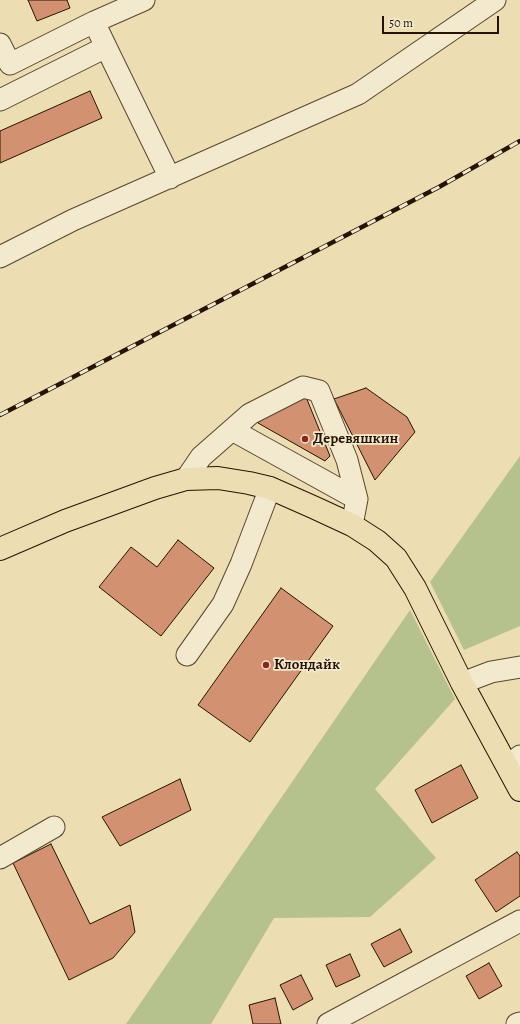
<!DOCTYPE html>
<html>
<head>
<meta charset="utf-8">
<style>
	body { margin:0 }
	#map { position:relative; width:520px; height:1024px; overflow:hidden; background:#ecddb3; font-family:Alegreya,serif }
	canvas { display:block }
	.scale { position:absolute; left:382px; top:16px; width:117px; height:18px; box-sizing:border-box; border:2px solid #271400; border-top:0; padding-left:5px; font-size:12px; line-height:14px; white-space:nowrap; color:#271400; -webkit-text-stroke:3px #f3e9ce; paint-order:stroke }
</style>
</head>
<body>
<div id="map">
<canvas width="520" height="1024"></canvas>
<div class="scale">50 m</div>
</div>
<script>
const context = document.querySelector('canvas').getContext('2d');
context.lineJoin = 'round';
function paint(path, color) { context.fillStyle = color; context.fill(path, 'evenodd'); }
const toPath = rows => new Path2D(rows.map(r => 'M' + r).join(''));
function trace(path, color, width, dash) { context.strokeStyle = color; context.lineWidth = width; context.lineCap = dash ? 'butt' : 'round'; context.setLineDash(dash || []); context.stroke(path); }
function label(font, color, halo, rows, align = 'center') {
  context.font = font + ' Alegreya,serif'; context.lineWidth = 3.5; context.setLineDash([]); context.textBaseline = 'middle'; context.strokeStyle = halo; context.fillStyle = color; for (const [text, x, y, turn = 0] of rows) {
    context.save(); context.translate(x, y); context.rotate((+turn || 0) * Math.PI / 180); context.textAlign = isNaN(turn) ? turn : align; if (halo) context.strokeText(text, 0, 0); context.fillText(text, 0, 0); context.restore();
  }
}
const green = toPath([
	[520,456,520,626,464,650,430,582],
	[410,610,455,699,375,789,436,858,370,917,274,918,211,1024,126,1024]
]);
const building = toPath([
	[28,0,67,0,70,8,37,21,28,0],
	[90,91,102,118,0,163,0,131,90,91],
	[366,388,407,417,415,432,375,480,334,399,366,388],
	[306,397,330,456,325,461,258,423,260,416,306,397],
	[178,540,214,568,161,636,99,587,131,547,157,567,178,540],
	[281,588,333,626,250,742,198,705,281,588],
	[461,765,478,798,432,823,415,790,461,765],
	[180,779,191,810,120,846,102,817,180,779],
	[51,844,90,924,130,905,135,932,113,958,69,980,13,863,51,844],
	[517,852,520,856,520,896,496,912,475,880,517,852],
	[400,929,412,952,384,967,371,944,400,929],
	[350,954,360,976,336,987,326,965,350,954],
	[489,963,502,986,479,999,466,976,489,963],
	[301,975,313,999,293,1010,280,985,301,975],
	[275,998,281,1024,253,1024,249,1005,275,998]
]);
const minor = toPath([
	[94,22,144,0],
	[0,44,10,64,94,22,106,47],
	[0,100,106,47,170,178],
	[0,257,73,220,358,94,495,0],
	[232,430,357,499],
	[186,479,201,457,250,414,303,387,319,391,347,460,357,499,352,525],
	[187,655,223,604,241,564,270,488],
	[462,683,491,672,520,667],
	[507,766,520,756],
	[0,858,54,827],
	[328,1024,520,921],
	[517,1024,520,1023]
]);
const major = toPath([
	[0,549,65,521,155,488,186,479,218,478,249,483,270,488,313,507,352,525,377,541,396,558,415,588,462,683,520,790]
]);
const rail = toPath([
	[0,415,439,187,520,141]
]);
const markers = [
	[305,439,4,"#8f2418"],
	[266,665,4,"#8f2418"]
];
const poiNames = [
	["Деревяшкин",313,439],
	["Клондайк",274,665]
];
paint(green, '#b5c28e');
paint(building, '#d29272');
trace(building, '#271400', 1);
trace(minor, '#58462d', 23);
trace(major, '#271400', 24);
trace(minor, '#f3e9ce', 21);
trace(major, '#ecddb3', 22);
trace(rail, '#271400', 4.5);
trace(rail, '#f3e9ce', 3, [9]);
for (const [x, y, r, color] of markers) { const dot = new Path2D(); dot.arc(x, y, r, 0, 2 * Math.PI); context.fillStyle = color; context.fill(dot); trace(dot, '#f3e9ce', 1.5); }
label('bold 15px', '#271400', '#f3e9ce', poiNames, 'left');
</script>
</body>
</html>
